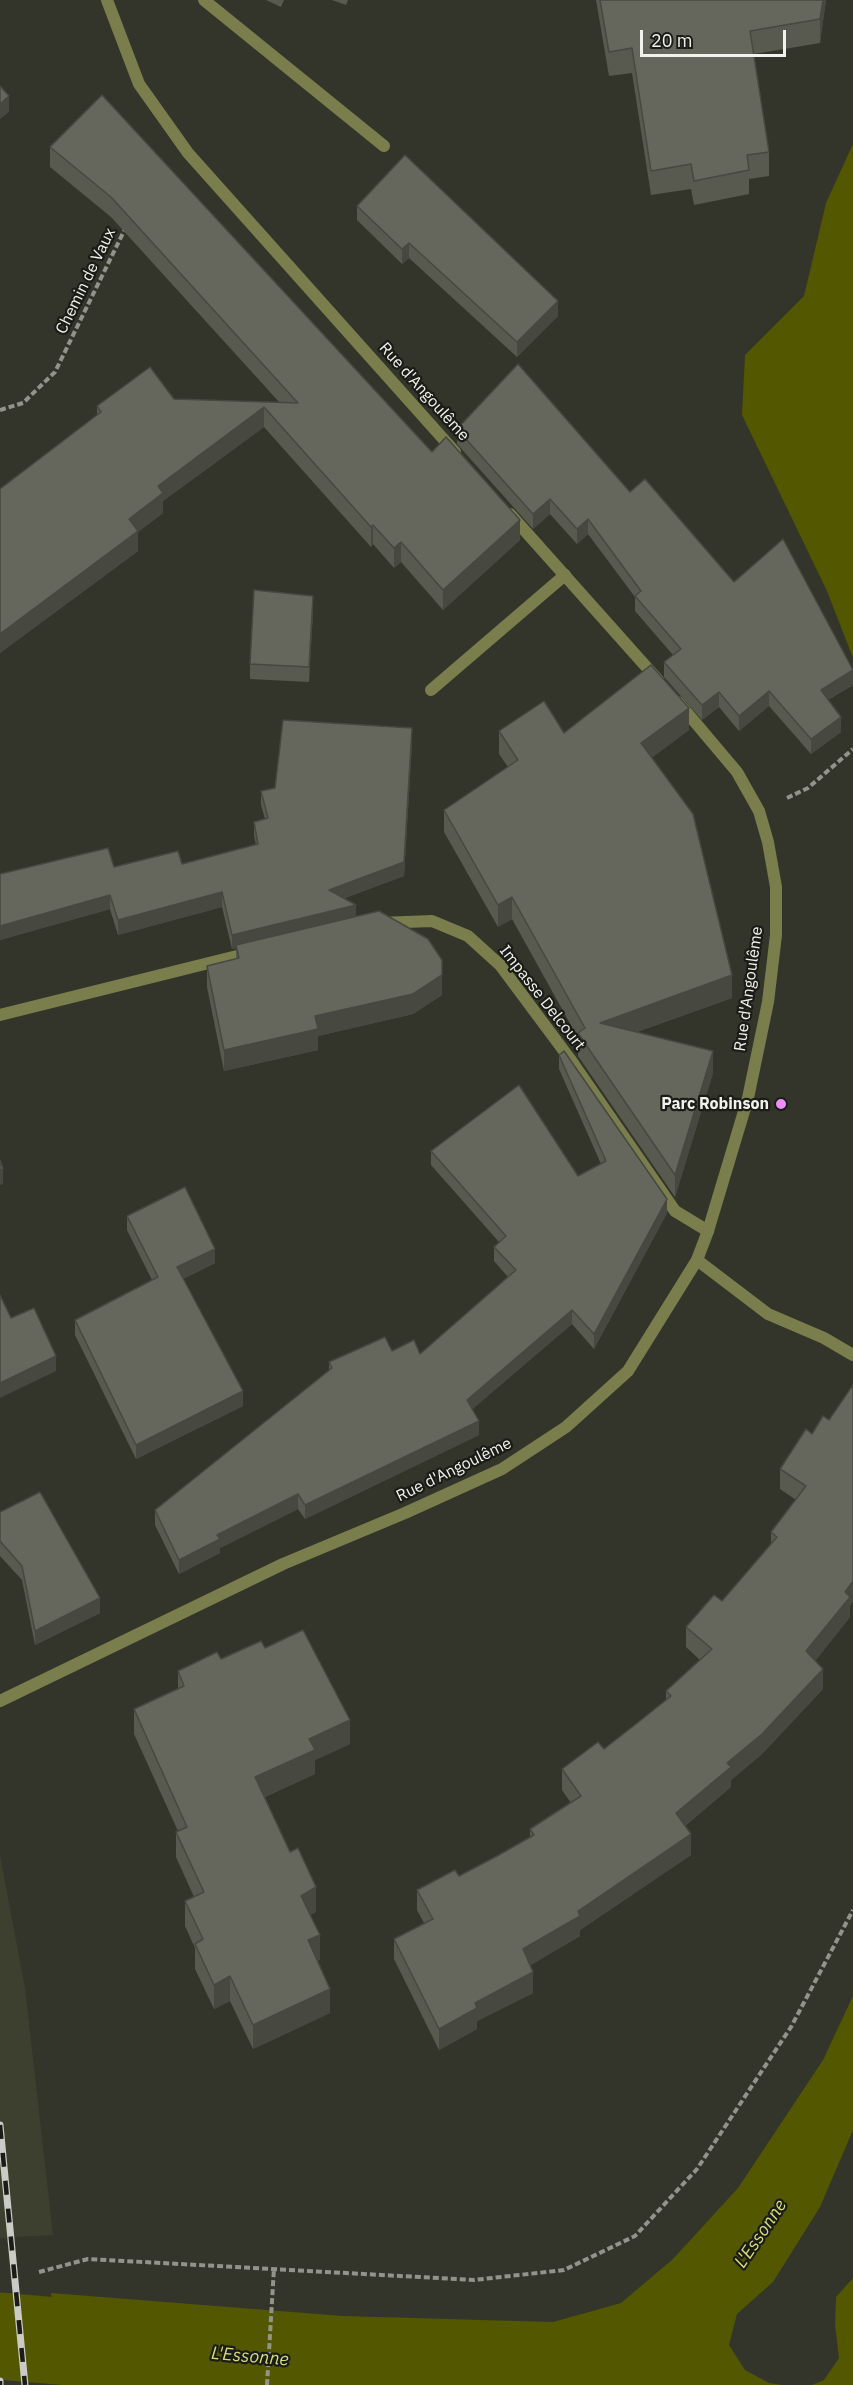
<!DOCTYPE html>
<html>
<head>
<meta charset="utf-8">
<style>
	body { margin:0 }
	#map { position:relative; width:853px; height:2385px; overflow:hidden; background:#33352b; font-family:"IBM Plex Sans",sans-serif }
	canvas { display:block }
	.scale { position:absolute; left:640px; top:30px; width:146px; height:27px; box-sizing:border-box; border:3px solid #f1f2ec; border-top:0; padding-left:8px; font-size:18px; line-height:21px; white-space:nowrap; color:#f1f2ec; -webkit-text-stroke:4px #1b1c17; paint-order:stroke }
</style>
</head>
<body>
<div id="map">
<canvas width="853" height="2385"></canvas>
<div class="scale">20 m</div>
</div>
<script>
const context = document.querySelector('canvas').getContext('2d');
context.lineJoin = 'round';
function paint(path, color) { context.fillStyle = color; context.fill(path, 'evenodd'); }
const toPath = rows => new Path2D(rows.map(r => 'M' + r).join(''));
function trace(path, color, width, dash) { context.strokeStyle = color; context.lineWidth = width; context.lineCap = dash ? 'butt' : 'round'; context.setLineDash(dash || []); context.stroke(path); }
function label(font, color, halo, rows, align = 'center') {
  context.font = font + ' "IBM Plex Sans",sans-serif'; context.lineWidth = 4.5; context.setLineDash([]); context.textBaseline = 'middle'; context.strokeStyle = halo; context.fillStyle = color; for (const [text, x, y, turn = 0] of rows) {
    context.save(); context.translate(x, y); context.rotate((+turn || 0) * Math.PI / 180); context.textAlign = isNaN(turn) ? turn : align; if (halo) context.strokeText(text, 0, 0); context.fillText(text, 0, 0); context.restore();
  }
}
const built = toPath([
	[0,1855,25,1988,53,2235,0,2238]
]);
const water = toPath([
	[853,144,853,658,827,591,742,415,745,355,804,296,826,203],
	[853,1996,853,2130,820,2207,773,2282,737,2314,729,2345,745,2370,769,2383,782,2385,60,2385,51,2293,343,2316,553,2322,621,2303,673,2259,738,2188,823,2060],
	[853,2278,853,2385,812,2385,824,2380,839,2358,835,2325,836,2297]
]);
const river = toPath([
	[0,2336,176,2351]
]);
const path = toPath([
	[0,410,23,403,55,372,125,229],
	[787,798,808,788,853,749],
	[39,2272,88,2259,474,2280,564,2270,635,2236,697,2169,791,2027,853,1910],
	[267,2385,274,2268]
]);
const service = toPath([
	[204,0,384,146],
	[431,690,565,575],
	[697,1260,768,1314,824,1338,853,1355]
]);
const minor = toPath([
	[380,923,432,921,468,936,500,965,570,1059,675,1211,708,1231],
	[0,1015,249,953]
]);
const tertiary = toPath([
	[107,0,139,84,188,153,455,452],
	[510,514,658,680],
	[0,1701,283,1564,405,1513,502,1469,566,1427,628,1371,697,1260,708,1231,748,1098,768,1002,776,935,776,887,768,842,759,811,737,772,678,702]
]);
const rail = toPath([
	[0,2125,25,2385],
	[0,2381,0,2385]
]);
const wall = toPath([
	[266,0,284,0,281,7],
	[332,0,348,0,346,5],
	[596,0,826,0,820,43,754,54,769,152,769,176,749,179,749,194,694,205,691,189,651,195,632,73,609,76],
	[50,147,432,452,520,540,443,610,401,562,394,568,373,544,371,547,264,427,163,501,163,513,138,532,138,551,0,653,0,489,97,415,97,406,174,399,280,403,111,217,50,167],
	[357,206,558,316,517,357,409,258,402,264,357,220],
	[457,429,630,492,734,582,853,670,853,685,828,700,841,732,811,754,769,706,739,731,719,707,702,720,664,677,664,662,673,655,635,611,635,597,588,534,577,544,550,514,533,529,457,444],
	[313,611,309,682,250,679,250,664],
	[689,730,651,758,732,998,637,1032,713,1073,675,1197,578,1056,578,1038,512,919,498,927,444,832,444,810,508,767,499,754,499,731,564,733],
	[412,743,404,876,345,898,356,916,442,995,413,1014,318,1036,318,1050,224,1071,207,987,207,966,236,959,236,948,232,949,222,907,118,935,110,909,0,940,0,874,114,867,182,864,256,845,254,836,254,822,265,819,261,805,261,791,275,788],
	[559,1055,667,1213,594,1349,572,1324,472,1409,479,1435,305,1519,298,1509,220,1548,220,1553,179,1574,155,1525,155,1510,329,1371,329,1362,392,1351,420,1354,508,1277,494,1261,494,1247,499,1242,431,1165,431,1151,578,1176,601,1164,559,1069],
	[127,1216,215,1263,183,1279,243,1406,136,1459,75,1335,75,1320,152,1280,127,1230],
	[853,1385,853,1601,850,1606,850,1617,815,1661,823,1689,762,1754,731,1780,731,1787,685,1826,691,1855,580,1930,580,1936,530,1965,533,1993,477,2021,477,2029,439,2050,394,1959,394,1939,424,1923,417,1910,417,1890,459,1876,497,1856,530,1837,530,1829,571,1803,562,1790,562,1769,604,1749,636,1724,666,1700,666,1691,700,1660,686,1647,686,1627,722,1601,771,1544,771,1532,796,1500,780,1489,780,1469,812,1434,829,1420],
	[0,1512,100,1613,35,1645,22,1580,0,1556],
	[265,1648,350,1744,315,1760,315,1774,265,1797,316,1912,310,1915,320,1959,318,1961,330,2013,253,2049,230,2001,214,2009,195,1969,195,1948,185,1926,185,1901,194,1897,176,1857,176,1832,178,1831,134,1734,134,1709,178,1689,178,1671]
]);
const shadedWall = toPath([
	[823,0,826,0,820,43,820,19],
	[9,96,9,112,0,119,0,104],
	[409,243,409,258,402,264,402,249],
	[558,301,558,316,517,357,517,342],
	[264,407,264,427,163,501,163,513,138,532,138,551,0,653,0,634,158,486],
	[550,499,550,514,533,529,533,514],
	[588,519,588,534,577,544,577,529],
	[520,520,520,540,443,610,443,590],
	[373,525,373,544,371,547,371,527],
	[401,542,401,562,394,568,394,548],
	[313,596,313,611,309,682,309,667],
	[853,671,853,685,821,704,821,690],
	[769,691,769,706,739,731,739,716],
	[719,692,719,707,702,720,702,705],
	[689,708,689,730,641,766,641,743],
	[841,717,841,732,811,754,811,739],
	[412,728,412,743,404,876,329,904,329,890],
	[222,892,222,907,118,935,118,920],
	[110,895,110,909,0,940,0,926],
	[512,897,512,919,498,927,498,905],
	[356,905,356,919,236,945,236,948,232,949,232,935],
	[442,975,442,995,413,1014,318,1036,318,1050,224,1071,224,1050,315,1016],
	[732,975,732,998,600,1045,600,1023],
	[713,1051,713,1073,675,1197,675,1175],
	[3,1169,3,1184,0,1185,0,1170],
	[667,1199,667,1213,594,1349,594,1334],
	[215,1249,215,1263,177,1282,177,1267],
	[572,1310,572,1324,467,1414,467,1400],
	[56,1356,56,1371,0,1398,0,1383],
	[243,1391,243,1406,136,1459,136,1445],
	[479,1421,479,1435,305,1519,305,1505],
	[298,1494,298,1509,220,1548,220,1553,179,1574,179,1560,217,1535],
	[853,1581,853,1601,850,1606,850,1617,806,1672,806,1651],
	[100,1598,100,1613,35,1645,35,1631],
	[823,1669,823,1689,762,1754,731,1780,731,1787,676,1833,676,1813],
	[350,1720,350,1744,315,1760,315,1774,255,1801,255,1777,309,1739],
	[691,1834,691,1855,580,1930,580,1936,523,1970,523,1949],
	[316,1887,316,1912,301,1920,301,1896],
	[320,1935,320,1959,308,1965,308,1940],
	[533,1972,533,1993,477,2021,477,2029,439,2050,439,2029,475,2003],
	[230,1976,230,2001,214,2009,214,1985],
	[330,1989,330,2013,253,2049,253,2025]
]);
const building = toPath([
	[600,0,823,0,820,19,750,31,769,152,747,155,749,170,694,181,691,164,651,171,632,48,609,52,600,0],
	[0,86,9,96,0,104,0,86],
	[102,95,432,452,446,437,520,520,443,590,401,542,394,548,373,525,371,527,264,407,158,486,163,493,129,519,138,531,0,634,0,489,101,412,97,406,150,367,174,399,298,403,111,197,50,147,102,95],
	[405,155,558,301,517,342,409,243,402,249,357,206,405,155],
	[518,364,630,492,645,479,734,582,783,539,853,670,821,690,841,717,811,739,769,691,739,716,719,692,702,705,664,662,681,649,635,596,641,591,588,519,577,529,550,499,533,514,457,429,518,364],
	[254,590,313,596,309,667,250,664,254,590],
	[651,665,689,708,641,743,693,814,732,975,600,1023,713,1051,675,1175,578,1033,585,1028,512,897,498,905,444,810,518,760,499,731,544,701,564,733,651,665],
	[283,720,412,728,404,862,329,890,356,905,232,935,222,892,118,920,110,895,0,926,0,874,108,848,114,867,178,851,182,864,258,844,254,822,268,818,261,791,275,788,283,720],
	[379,911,428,939,442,960,442,975,413,994,315,1016,318,1029,224,1050,207,966,239,958,236,945,379,911],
	[564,1051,667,1199,594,1334,572,1310,467,1400,479,1421,305,1505,298,1494,217,1535,220,1539,179,1560,155,1510,332,1368,329,1362,385,1337,392,1351,414,1340,420,1354,516,1270,494,1247,506,1236,431,1151,519,1085,578,1176,606,1161,559,1055,564,1051],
	[0,1160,3,1169,0,1170,0,1160],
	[185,1187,215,1249,177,1267,243,1391,136,1445,75,1320,158,1277,127,1216,185,1187],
	[0,1295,11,1318,34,1308,56,1356,0,1383,0,1295],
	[853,1385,853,1581,845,1592,850,1597,806,1651,823,1669,762,1734,727,1763,731,1767,676,1813,691,1834,578,1911,580,1916,523,1949,533,1972,475,2003,477,2008,439,2029,394,1939,433,1919,417,1890,455,1870,459,1876,497,1856,534,1835,530,1829,581,1796,562,1769,598,1742,604,1749,636,1724,671,1696,666,1691,712,1649,686,1627,714,1595,722,1601,777,1537,771,1532,806,1486,780,1469,806,1429,812,1434,823,1416,829,1420,853,1385],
	[40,1492,100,1598,35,1631,22,1566,0,1541,0,1512,40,1492],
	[303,1630,350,1720,309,1739,315,1750,255,1777,290,1852,298,1848,316,1887,301,1896,320,1935,308,1940,330,1989,253,2025,230,1976,214,1985,195,1944,203,1939,185,1901,204,1892,176,1832,187,1827,134,1709,184,1686,178,1671,217,1652,221,1659,261,1641,265,1648,303,1630]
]);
const markers = [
	[781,1104,6,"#ee8cf8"]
];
const streetNames = [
	["Chemin de Vaux",86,281,-64],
	["Rue d'Angoulême",424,392,48],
	["Rue d'Angoulême",749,989,-82],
	["Impasse Delcourt",542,998,52],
	["Rue d'Angoulême",454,1470,-26]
];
const poiNames = [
	["Parc Robinson",769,1104]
];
const waterNames = [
	["L'Essonne",761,2234,-56],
	["L'Essonne",250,2357,5]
];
paint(built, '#3d3f2f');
paint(water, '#525700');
trace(river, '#525700', 87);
trace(path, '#92938b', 4, [6, 3]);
trace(service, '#797e4c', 12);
trace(minor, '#797e4c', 12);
trace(tertiary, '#797e4c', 12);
trace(rail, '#cacbc4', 7);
trace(rail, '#1b1c17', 4.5, [14]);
paint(wall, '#58594f');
paint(shadedWall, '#474840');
paint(building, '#66675c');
trace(building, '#474840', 1.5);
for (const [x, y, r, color] of markers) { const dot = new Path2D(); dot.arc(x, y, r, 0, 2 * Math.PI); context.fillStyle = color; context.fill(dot); trace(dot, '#1b1c17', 2); }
label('16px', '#f1f2ec', '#1b1c17', streetNames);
label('bold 16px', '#f1f2ec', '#1b1c17', poiNames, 'right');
label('italic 18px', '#d4de77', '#1b1c17', waterNames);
</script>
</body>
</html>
